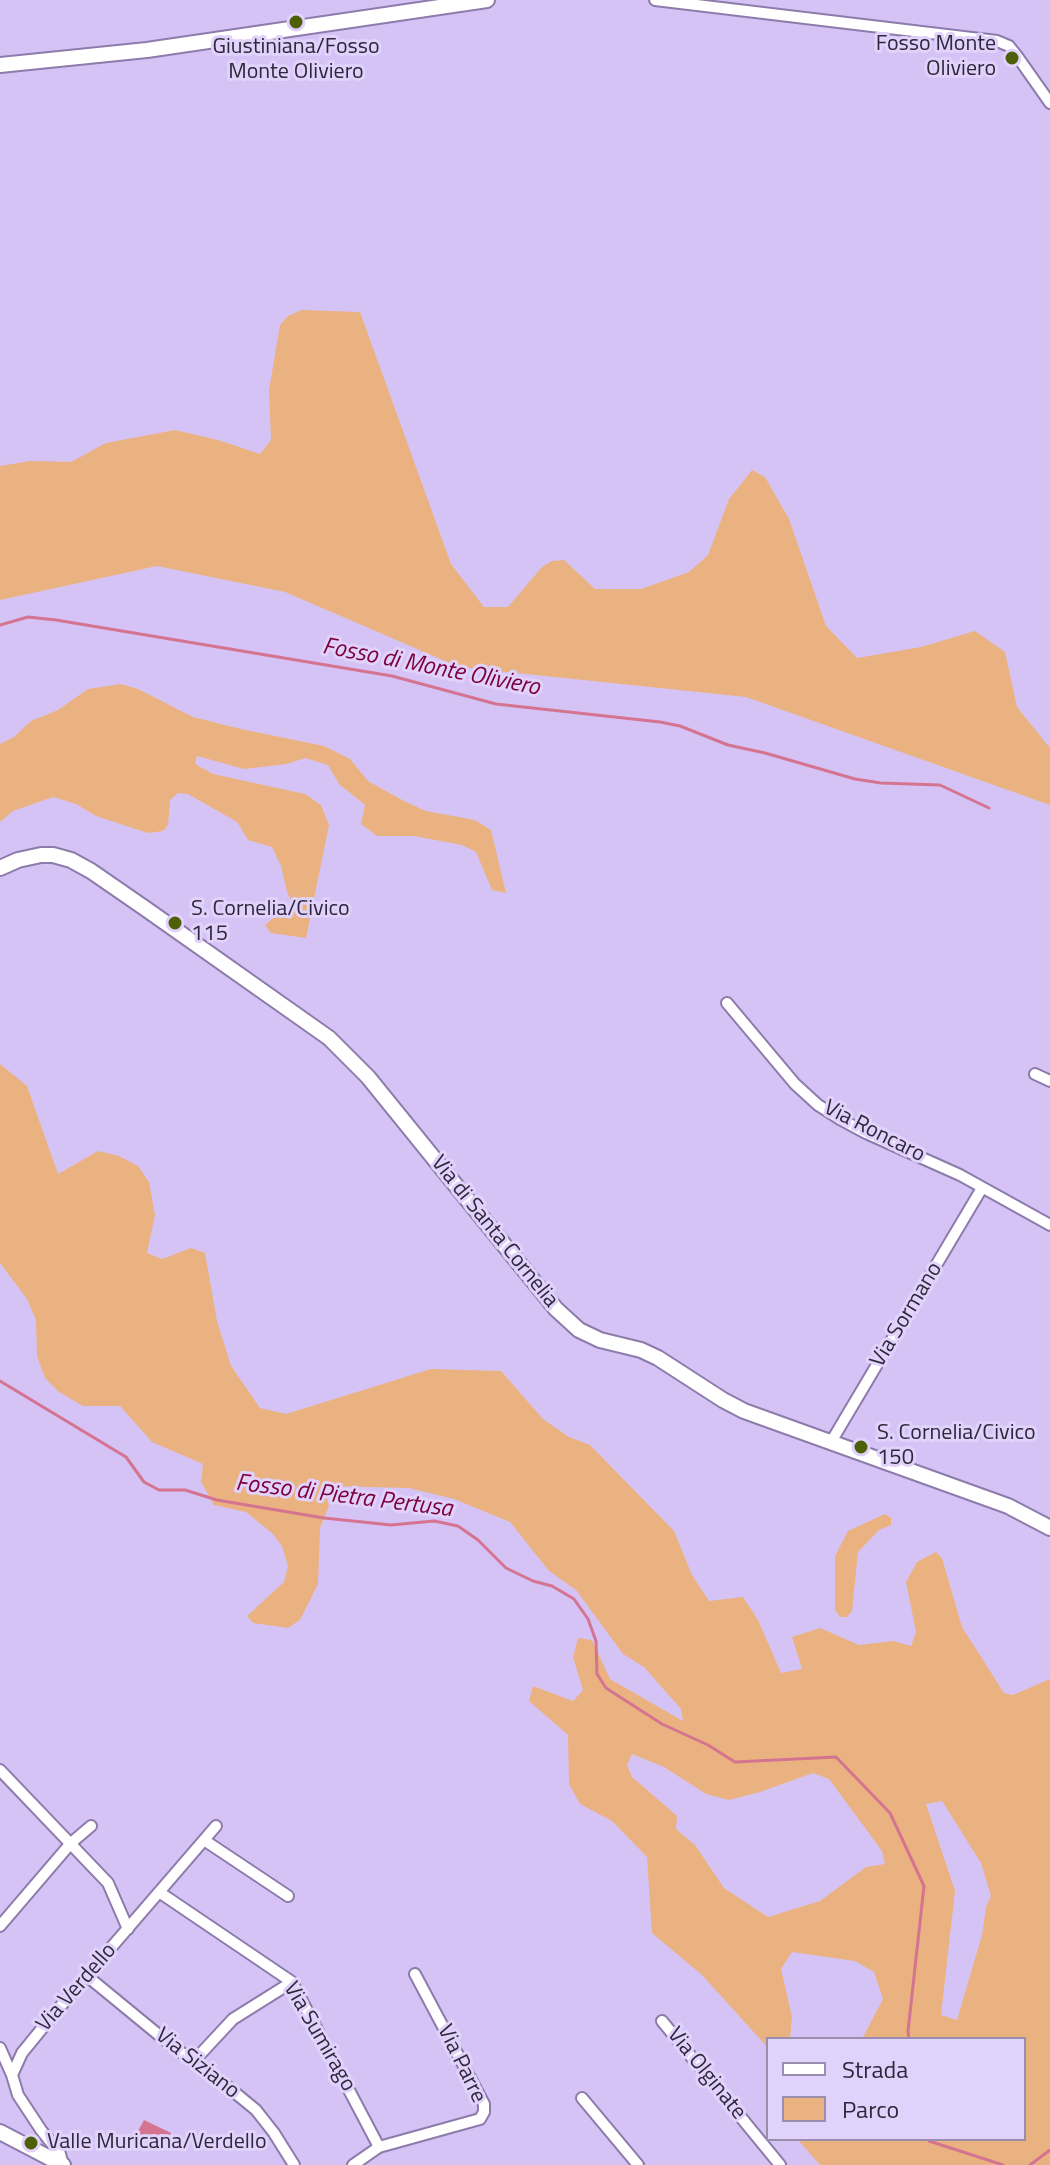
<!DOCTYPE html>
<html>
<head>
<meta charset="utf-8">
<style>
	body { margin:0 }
	#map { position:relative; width:1050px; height:2165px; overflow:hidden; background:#d6c3f6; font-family:"Titillium Web",sans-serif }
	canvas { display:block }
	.legend { position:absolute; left:766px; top:2037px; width:260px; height:104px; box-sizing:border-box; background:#e1d2fb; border:2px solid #9a8eae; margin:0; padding:10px 14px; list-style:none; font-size:24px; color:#2f273b }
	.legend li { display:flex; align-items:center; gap:16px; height:40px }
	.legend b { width:40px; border:2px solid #9a8eae }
</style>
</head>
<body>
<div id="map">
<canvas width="1050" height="2165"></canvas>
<ul class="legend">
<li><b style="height:10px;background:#fff"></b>Strada</li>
<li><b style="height:22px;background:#ebb281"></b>Parco</li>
</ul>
</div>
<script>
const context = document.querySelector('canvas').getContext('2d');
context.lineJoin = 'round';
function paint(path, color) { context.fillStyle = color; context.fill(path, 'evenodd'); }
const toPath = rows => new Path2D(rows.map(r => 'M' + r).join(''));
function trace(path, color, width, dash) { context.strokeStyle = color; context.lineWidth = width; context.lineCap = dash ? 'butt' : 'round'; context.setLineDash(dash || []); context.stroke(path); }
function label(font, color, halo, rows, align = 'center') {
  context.font = font + ' "Titillium Web",sans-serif'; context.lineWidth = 6; context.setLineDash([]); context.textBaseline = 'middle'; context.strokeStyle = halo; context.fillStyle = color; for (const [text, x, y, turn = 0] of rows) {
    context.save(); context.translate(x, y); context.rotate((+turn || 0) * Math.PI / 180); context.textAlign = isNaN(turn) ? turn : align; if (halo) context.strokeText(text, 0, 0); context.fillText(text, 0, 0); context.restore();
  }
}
const green = toPath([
	[302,310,360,312,451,564,484,607,508,607,542,567,552,561,564,560,595,589,641,589,689,572,708,555,729,499,752,470,765,477,789,519,826,626,857,658,921,647,975,631,1005,652,1017,707,1050,748,1050,805,746,697,459,667,285,592,157,566,0,600,0,466,30,461,71,462,106,443,175,430,218,440,260,454,271,440,269,390,280,325,288,316],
	[121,684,138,689,193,717,241,729,324,746,350,759,368,781,404,801,426,811,475,820,491,830,506,893,492,890,476,852,462,845,414,836,377,836,361,824,365,805,339,784,328,765,305,758,287,764,244,769,197,756,195,764,213,774,305,794,321,805,329,825,306,938,271,933,265,925,292,902,287,892,281,866,272,847,248,840,237,822,188,794,178,793,170,800,168,825,163,831,148,833,96,816,76,804,53,797,13,811,0,822,0,744,14,737,31,721,58,710,88,689],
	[0,1064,27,1086,58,1174,98,1151,119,1156,138,1166,149,1182,155,1215,147,1253,162,1259,191,1248,205,1253,217,1321,231,1366,260,1408,286,1414,431,1369,501,1371,543,1419,569,1437,590,1445,674,1531,692,1575,709,1601,743,1597,758,1620,781,1673,802,1669,792,1637,820,1628,859,1645,893,1641,911,1646,916,1632,906,1582,917,1562,936,1552,942,1558,962,1627,1004,1693,1013,1695,1050,1679,1050,2165,820,2165,797,2139,1024,2139,1024,2039,862,2039,883,1999,874,1972,855,1961,792,1952,781,1969,792,2017,790,2039,768,2039,768,2048,702,1975,652,1933,647,1857,612,1821,580,1804,569,1784,568,1735,529,1701,533,1686,573,1701,583,1690,573,1657,578,1638,592,1640,610,1679,683,1721,681,1709,644,1667,623,1654,576,1590,549,1571,510,1522,454,1499,409,1488,324,1486,329,1506,320,1528,318,1584,300,1620,288,1628,253,1623,247,1616,284,1582,288,1566,282,1546,273,1534,246,1512,214,1505,201,1482,203,1464,152,1442,120,1406,83,1406,59,1392,45,1378,37,1356,36,1320,27,1299,0,1263],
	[632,1754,664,1767,706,1794,729,1800,760,1792,813,1773,829,1779,882,1851,885,1864,866,1867,820,1901,768,1917,724,1888,695,1845,676,1829,677,1816,632,1777,627,1765],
	[942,1801,981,1863,991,1896,986,1907,982,1935,957,2020,941,2015,955,1891,926,1804],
	[885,1514,891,1518,891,1525,879,1530,858,1552,852,1611,847,1617,840,1617,835,1610,835,1556,848,1531]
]);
const water = toPath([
	[144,2120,171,2133,164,2146,137,2133]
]);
const stream = toPath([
	[0,625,28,617,56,620,392,676,496,704,660,722,680,726,728,745,765,753,855,779,881,783,940,785,989,808],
	[0,1381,126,1457,144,1482,159,1490,185,1490,217,1500,324,1518,391,1525,434,1521,458,1526,478,1540,506,1568,533,1581,552,1586,574,1599,588,1619,596,1641,597,1674,606,1688,662,1724,708,1745,735,1762,836,1757,890,1813,924,1886,908,2031,909,2039],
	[929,2139,929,2141,1003,2165],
	[1030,2165,1050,2150]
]);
const street = toPath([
	[655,0,997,41,1009,46,1017,56,1050,103],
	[727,1003,795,1084,818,1105,840,1119,866,1133,960,1175,1050,1225],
	[1035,1074,1050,1081],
	[831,1442,982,1188],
	[0,1770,108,1883,128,1929],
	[204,1840,288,1896],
	[159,1892,292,1982,379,2147],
	[0,1926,71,1843,91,1826],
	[87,1976,171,2045,228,2087,256,2110,274,2133,294,2165],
	[662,2021,780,2165],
	[0,2048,12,2075],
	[193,2062,233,2019,292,1982],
	[582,2098,638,2165],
	[63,2165,60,2154,41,2130,18,2095,12,2075,22,2053,53,2015,216,1826],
	[353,2165,379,2147,480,2119,484,2112,484,2104,415,1974]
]);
const secondary = toPath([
	[0,65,147,50,487,0],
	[0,868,18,860,41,855,53,855,71,860,91,871,146,909,329,1038,368,1077,556,1309,579,1330,600,1340,641,1350,658,1358,723,1400,744,1411,1008,1506,1050,1528],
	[0,2132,63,2165]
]);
const markers = [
	[296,22,8,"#4e6007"],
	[1012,58,8,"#4e6007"],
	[175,923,8,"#4e6007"],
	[861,1447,8,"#4e6007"],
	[31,2143,8,"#4e6007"]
];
const poiNames = [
	["Fosso Monte",996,45,"right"],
	["Oliviero",996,70,"right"],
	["Giustiniana/Fosso",296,48,"center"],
	["Monte Oliviero",296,73,"center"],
	["S. Cornelia/Civico",191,910],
	["115",191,935],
	["S. Cornelia/Civico",877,1434],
	["150",877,1459],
	["Valle Muricana/Verdello",47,2143]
];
const streetNames = [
	["Via Roncaro",874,1132,27],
	["Via di Santa Cornelia",494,1232,51],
	["Via Sormano",907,1315,-59],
	["Via Verdello",77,1988,-49],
	["Via Sumirago",319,2037,60],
	["Via Siziano",197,2064,38],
	["Via Parre",461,2064,64],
	["Via Olginate",706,2074,51]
];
const waterNames = [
	["Fosso di Monte Oliviero",431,668,11],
	["Fosso di Pietra Pertusa",344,1497,7]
];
paint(green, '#ebb281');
paint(water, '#d47491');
trace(stream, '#d47491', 3);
trace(street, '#8d7bab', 14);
trace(secondary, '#8d7bab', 18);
trace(street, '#fff', 10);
trace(secondary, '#fff', 14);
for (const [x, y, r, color] of markers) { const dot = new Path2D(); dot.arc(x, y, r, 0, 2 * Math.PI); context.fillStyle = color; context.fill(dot); trace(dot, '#e1d2fb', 3); }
label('22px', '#2f273b', '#e1d2fb', poiNames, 'left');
label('22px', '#2f273b', '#e1d2fb', streetNames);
label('italic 24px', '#7b003b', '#e1d2fb', waterNames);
</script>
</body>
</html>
